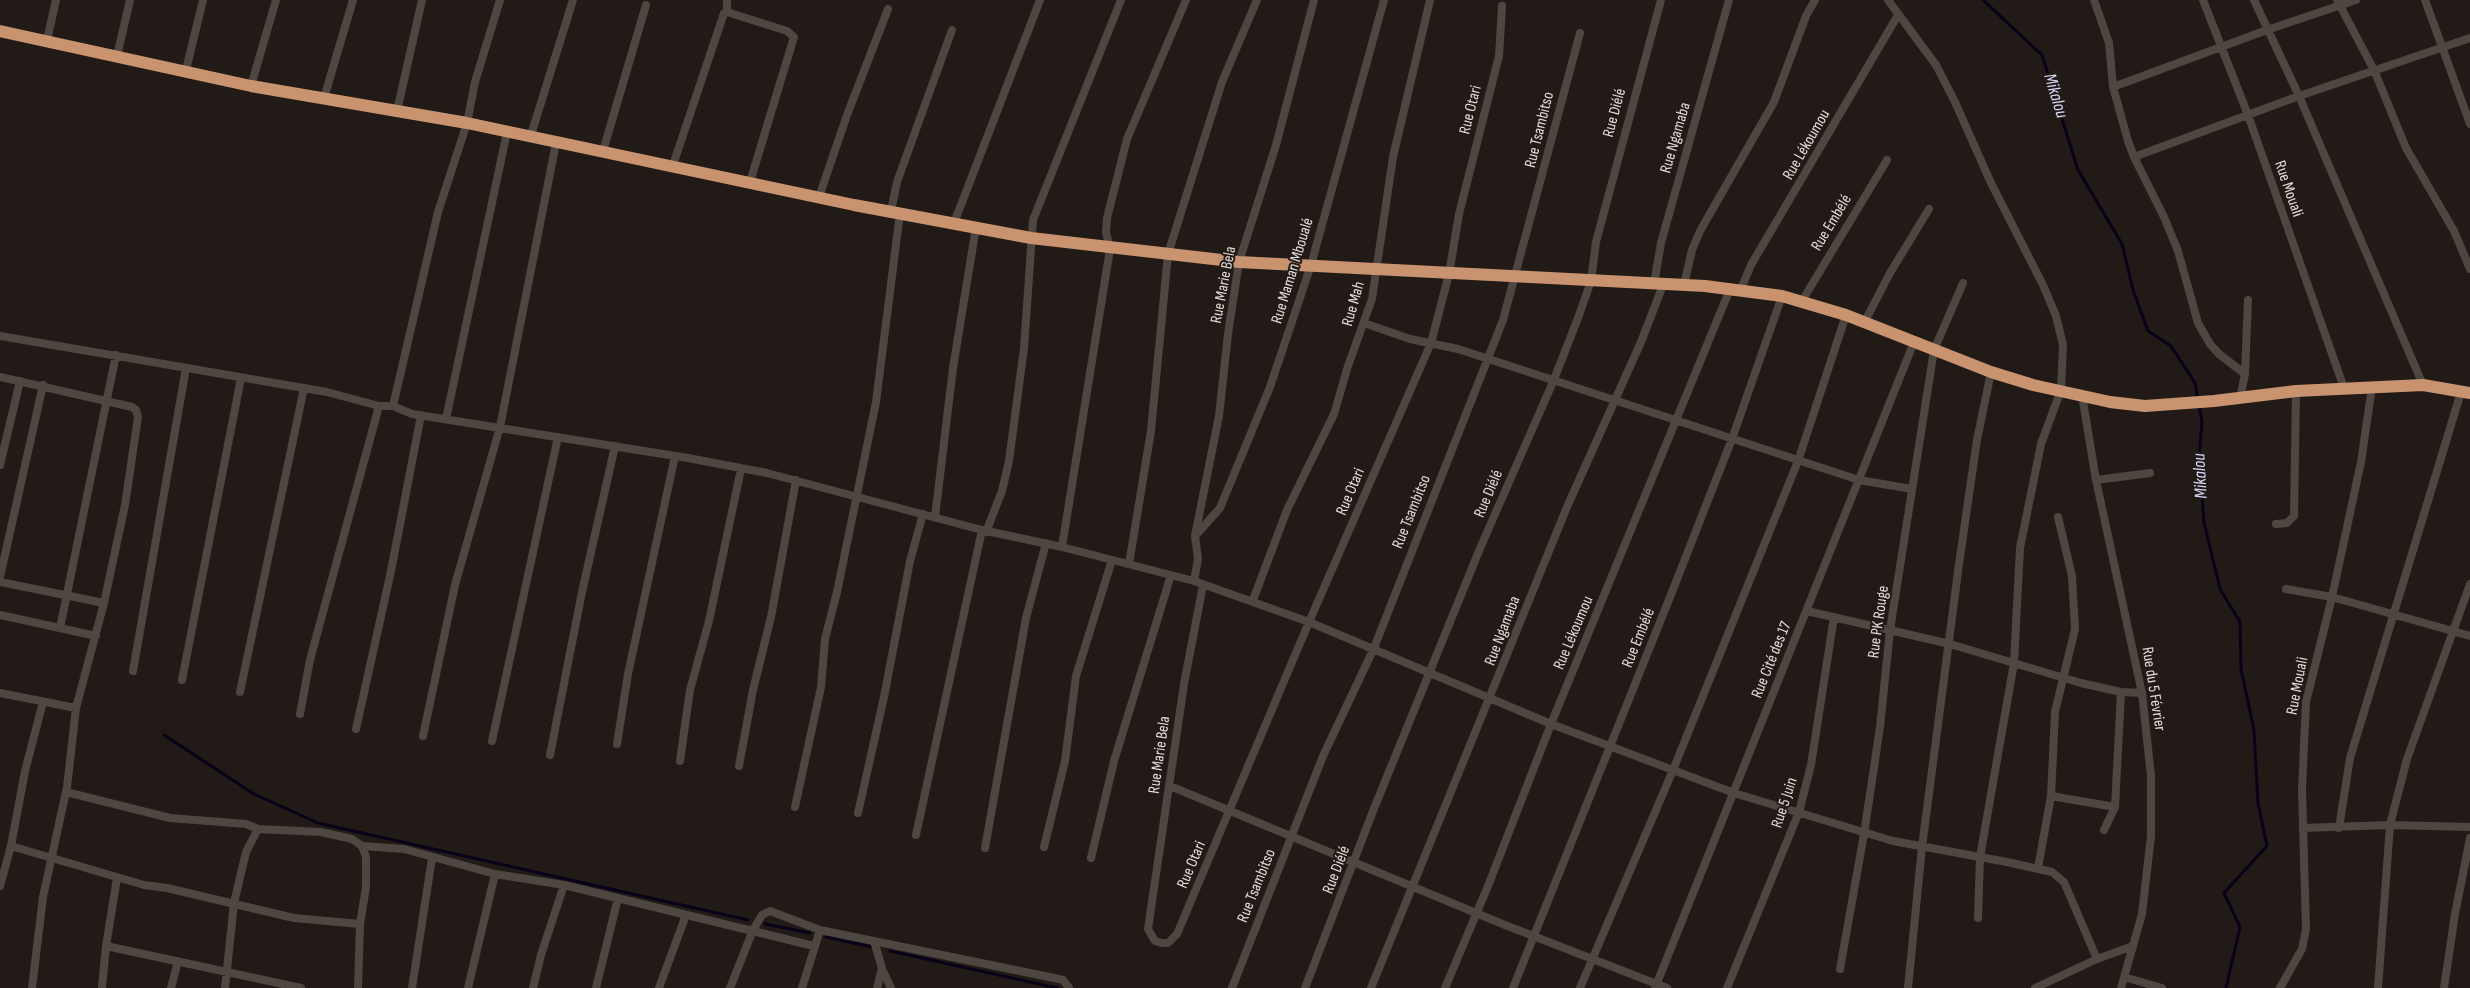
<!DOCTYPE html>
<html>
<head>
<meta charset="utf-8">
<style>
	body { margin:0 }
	canvas { display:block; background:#211a16 }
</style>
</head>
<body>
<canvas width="2470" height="988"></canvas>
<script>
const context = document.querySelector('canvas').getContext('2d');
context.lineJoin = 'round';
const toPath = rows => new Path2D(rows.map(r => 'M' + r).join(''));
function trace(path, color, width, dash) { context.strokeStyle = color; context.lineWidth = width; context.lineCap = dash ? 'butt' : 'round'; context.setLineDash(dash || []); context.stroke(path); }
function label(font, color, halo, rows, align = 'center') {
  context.font = font + ' "Sofia Sans Condensed",sans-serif'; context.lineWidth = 4; context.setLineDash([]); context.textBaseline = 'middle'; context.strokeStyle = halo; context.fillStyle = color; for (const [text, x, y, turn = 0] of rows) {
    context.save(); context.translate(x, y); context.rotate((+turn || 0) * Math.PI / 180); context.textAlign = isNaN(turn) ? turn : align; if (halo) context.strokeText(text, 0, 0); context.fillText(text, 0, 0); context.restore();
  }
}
const stream = toPath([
	[1983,0,2042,55,2078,170,2122,244,2133,290,2148,331,2171,346,2195,383,2198,400],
	[2199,406,2202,421,2199,458,2204,522,2220,589,2240,622,2241,669,2254,730,2258,803,2267,846,2224,893,2240,927,2226,988],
	[164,735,254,794,318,823,748,920],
	[765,924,810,933],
	[826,937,872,947],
	[890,951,1057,988]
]);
const minor = toPath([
	[1888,0,1936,65,1955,102,1991,183,2043,285,2056,316,2063,345,2061,390,2041,444,2020,548,2014,663,1980,857,1978,918],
	[2094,0,2109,43,2113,87,2128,141,2134,157,2164,217,2178,251,2198,323,2210,344,2219,354,2245,374],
	[2203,0,2248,115,2344,388],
	[2254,0,2299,96,2423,385],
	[2337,0,2374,70,2406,148,2454,231,2470,269],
	[2425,0,2470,124],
	[727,12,787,31,794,37,750,182],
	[47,40,56,0],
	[117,56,130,0],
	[186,70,203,0],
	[251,86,276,0],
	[2113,87,2267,30,2356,0],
	[324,98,353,0],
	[397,111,422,0],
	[530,138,573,0],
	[603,151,646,5],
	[2134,157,2299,96,2470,38],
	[673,165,720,25,724,13,727,12,727,0],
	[819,197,847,115,888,9],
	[891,211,897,182,952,30],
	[954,223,1040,0],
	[1654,284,1661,243,1729,0],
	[1684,285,1692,250,1700,231,1774,102,1806,16,1815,0],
	[1741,289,1751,265,1898,15],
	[1802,301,1887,160],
	[1364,323,1410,339,1458,349,1859,480,1912,489],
	[1864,323,1890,273,1929,209],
	[0,336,327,392,379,406,393,406,412,414,688,458,767,473,982,530,1062,547,1194,581,1309,622,1551,724,1734,793,1893,841,2007,862,2052,872,2064,882,2097,959],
	[0,377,132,407,136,410,138,417,125,505,104,603,76,708,67,787,43,897,32,988],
	[2082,395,2096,480,2142,693,2151,776,2151,836,2142,914,2121,988],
	[2240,398,2245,374,2248,300],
	[393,406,438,212,467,123,475,82,500,0],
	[446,419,507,132],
	[0,465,20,381],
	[2096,480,2150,473],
	[935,517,953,368,976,227],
	[2276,524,2287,523,2294,516,2296,391],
	[986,532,1002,491,1009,461,1024,348,1033,220,1121,0],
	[1196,535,1220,508,1270,387,1311,265,1384,0],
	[1062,547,1110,249,1106,232,1107,218,1127,139,1186,0],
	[1129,564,1151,431,1168,254,1222,82,1257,0],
	[0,577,43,385],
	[1194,581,1198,559,1195,536,1219,416,1228,334,1239,262,1276,145,1314,0],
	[0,582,104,603],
	[1203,585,1184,684,1148,929,1155,941,1162,943,1168,943,1177,934,1309,622,1431,343,1449,274,1459,214,1499,56,1502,6],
	[2286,589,2332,597,2470,636],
	[1253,600,1287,510,1334,414,1348,366,1372,299,1393,157,1430,0],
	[1807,611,1950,644,2081,683,2121,692,2142,693],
	[0,615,96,636],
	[60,628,116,355],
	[133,671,186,368],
	[182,680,241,378],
	[240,692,304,388],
	[0,693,76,708],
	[300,714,310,660,379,406],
	[356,729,391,571,421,415],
	[423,736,455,585,500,427,556,143],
	[492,741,558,437],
	[617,744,628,674,675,456],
	[550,755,582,592,615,446],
	[680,761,690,690,709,621,741,469],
	[739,766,753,690,771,617,796,480],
	[1170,786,1505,925,1667,988],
	[66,792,170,818,246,824,258,829,321,832,352,839,362,846],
	[2051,796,2115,807],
	[795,807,821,687,825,639,837,592,876,402,900,213],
	[858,813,884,697,910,561,923,514],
	[2303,828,2390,825,2470,827],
	[2339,828,2350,758,2461,392],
	[2104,830,2115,807,2121,692],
	[916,835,982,530],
	[11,846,144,885,167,888,294,918,360,924],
	[1044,847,1065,761,1076,676,1112,560],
	[985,848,1026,618,1046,543],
	[1091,858,1114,761,1171,575],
	[2038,868,2051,796,2055,712,2075,629,2072,576,2058,517],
	[0,886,11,846,25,771,43,702],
	[874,941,882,968,877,988],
	[106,946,301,988],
	[882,969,891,988],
	[1840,969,1864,834,1880,727,1890,630,1934,350,1963,283],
	[2124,977,2162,988],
	[102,988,106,946,117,878],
	[171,988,178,961],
	[225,988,234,903,246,852,258,829],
	[358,988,360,924,366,887,366,857,362,846,404,849,495,874,564,885,814,946],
	[412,988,432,858],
	[468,988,495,874],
	[533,988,541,955,564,885],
	[596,988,618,898],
	[659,988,686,915],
	[730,988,753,930,762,915,770,911,820,930,1059,979,1063,980,1069,988],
	[802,988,820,930],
	[1232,988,1323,756,1374,648,1503,320,1580,33],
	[1305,988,1373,811,1481,546,1553,382,1578,318,1591,281,1596,242,1661,0],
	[1371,988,1567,507,1641,342,1663,285],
	[1445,988,1488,886,1551,724,1730,289],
	[1513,988,1672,592,1732,439,1782,296],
	[1580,988,1673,770,1798,461,1846,315],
	[1655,988,1914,342],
	[1727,988,1799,812,1811,765,1834,617],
	[1908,988,1922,847,1959,564,1977,440,1991,372],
	[2035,988,2097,959,2133,946],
	[2280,988,2302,949,2306,929,2302,789,2306,702,2332,597,2361,462,2372,387],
	[2378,988,2390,825,2407,759,2470,584],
	[2444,988,2455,914,2470,838]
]);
const trunk = toPath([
	[0,31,251,86,467,123,854,205,1031,238,1239,262,1705,286,1782,296,1846,315,1991,372,2033,385,2110,402,2145,406,2214,401,2296,391,2423,385,2470,393]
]);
const streetNames = [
	["Rue Otari",1471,110,-76],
	["Rue Diélé",1615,113,-75],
	["Rue Tsambitso",1540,130,-76],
	["Rue Ngamaba",1676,138,-74],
	["Rue Lékoumou",1807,145,-60],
	["Rue Mouali",2288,189,71],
	["Rue Embélé",1832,223,-59],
	["Rue Maman Mboualé",1293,271,-73],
	["Rue Marie Bela",1224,285,-79],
	["Rue Mah",1354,304,-74],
	["Rue Otari",1351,492,-67],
	["Rue Diélé",1489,494,-67],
	["Rue Tsambitso",1412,512,-68],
	["Rue PK Rouge",1879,622,-82],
	["Rue Ngamaba",1503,631,-69],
	["Rue Lékoumou",1574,633,-67],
	["Rue Embélé",1639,638,-68],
	["Rue Cité des 17",1772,660,-68],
	["Rue Mouali",2298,686,-79],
	["Rue du 5 Février",2153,689,81],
	["Rue Marie Bela",1160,755,-82],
	["Rue 5 Juin",1785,803,-72],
	["Rue Otari",1192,865,-67],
	["Rue Diélé",1337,870,-69],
	["Rue Tsambitso",1257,886,-68]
];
const waterNames = [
	["Mikalou",2055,96,73],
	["Mikalou",2201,476,-93]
];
trace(stream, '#070218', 3);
trace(minor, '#4e4641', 8);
trace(trunk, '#ca9370', 12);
label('16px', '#e1dcd8', '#211a16', streetNames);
label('italic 18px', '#ddd7fb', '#211a16', waterNames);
</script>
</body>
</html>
